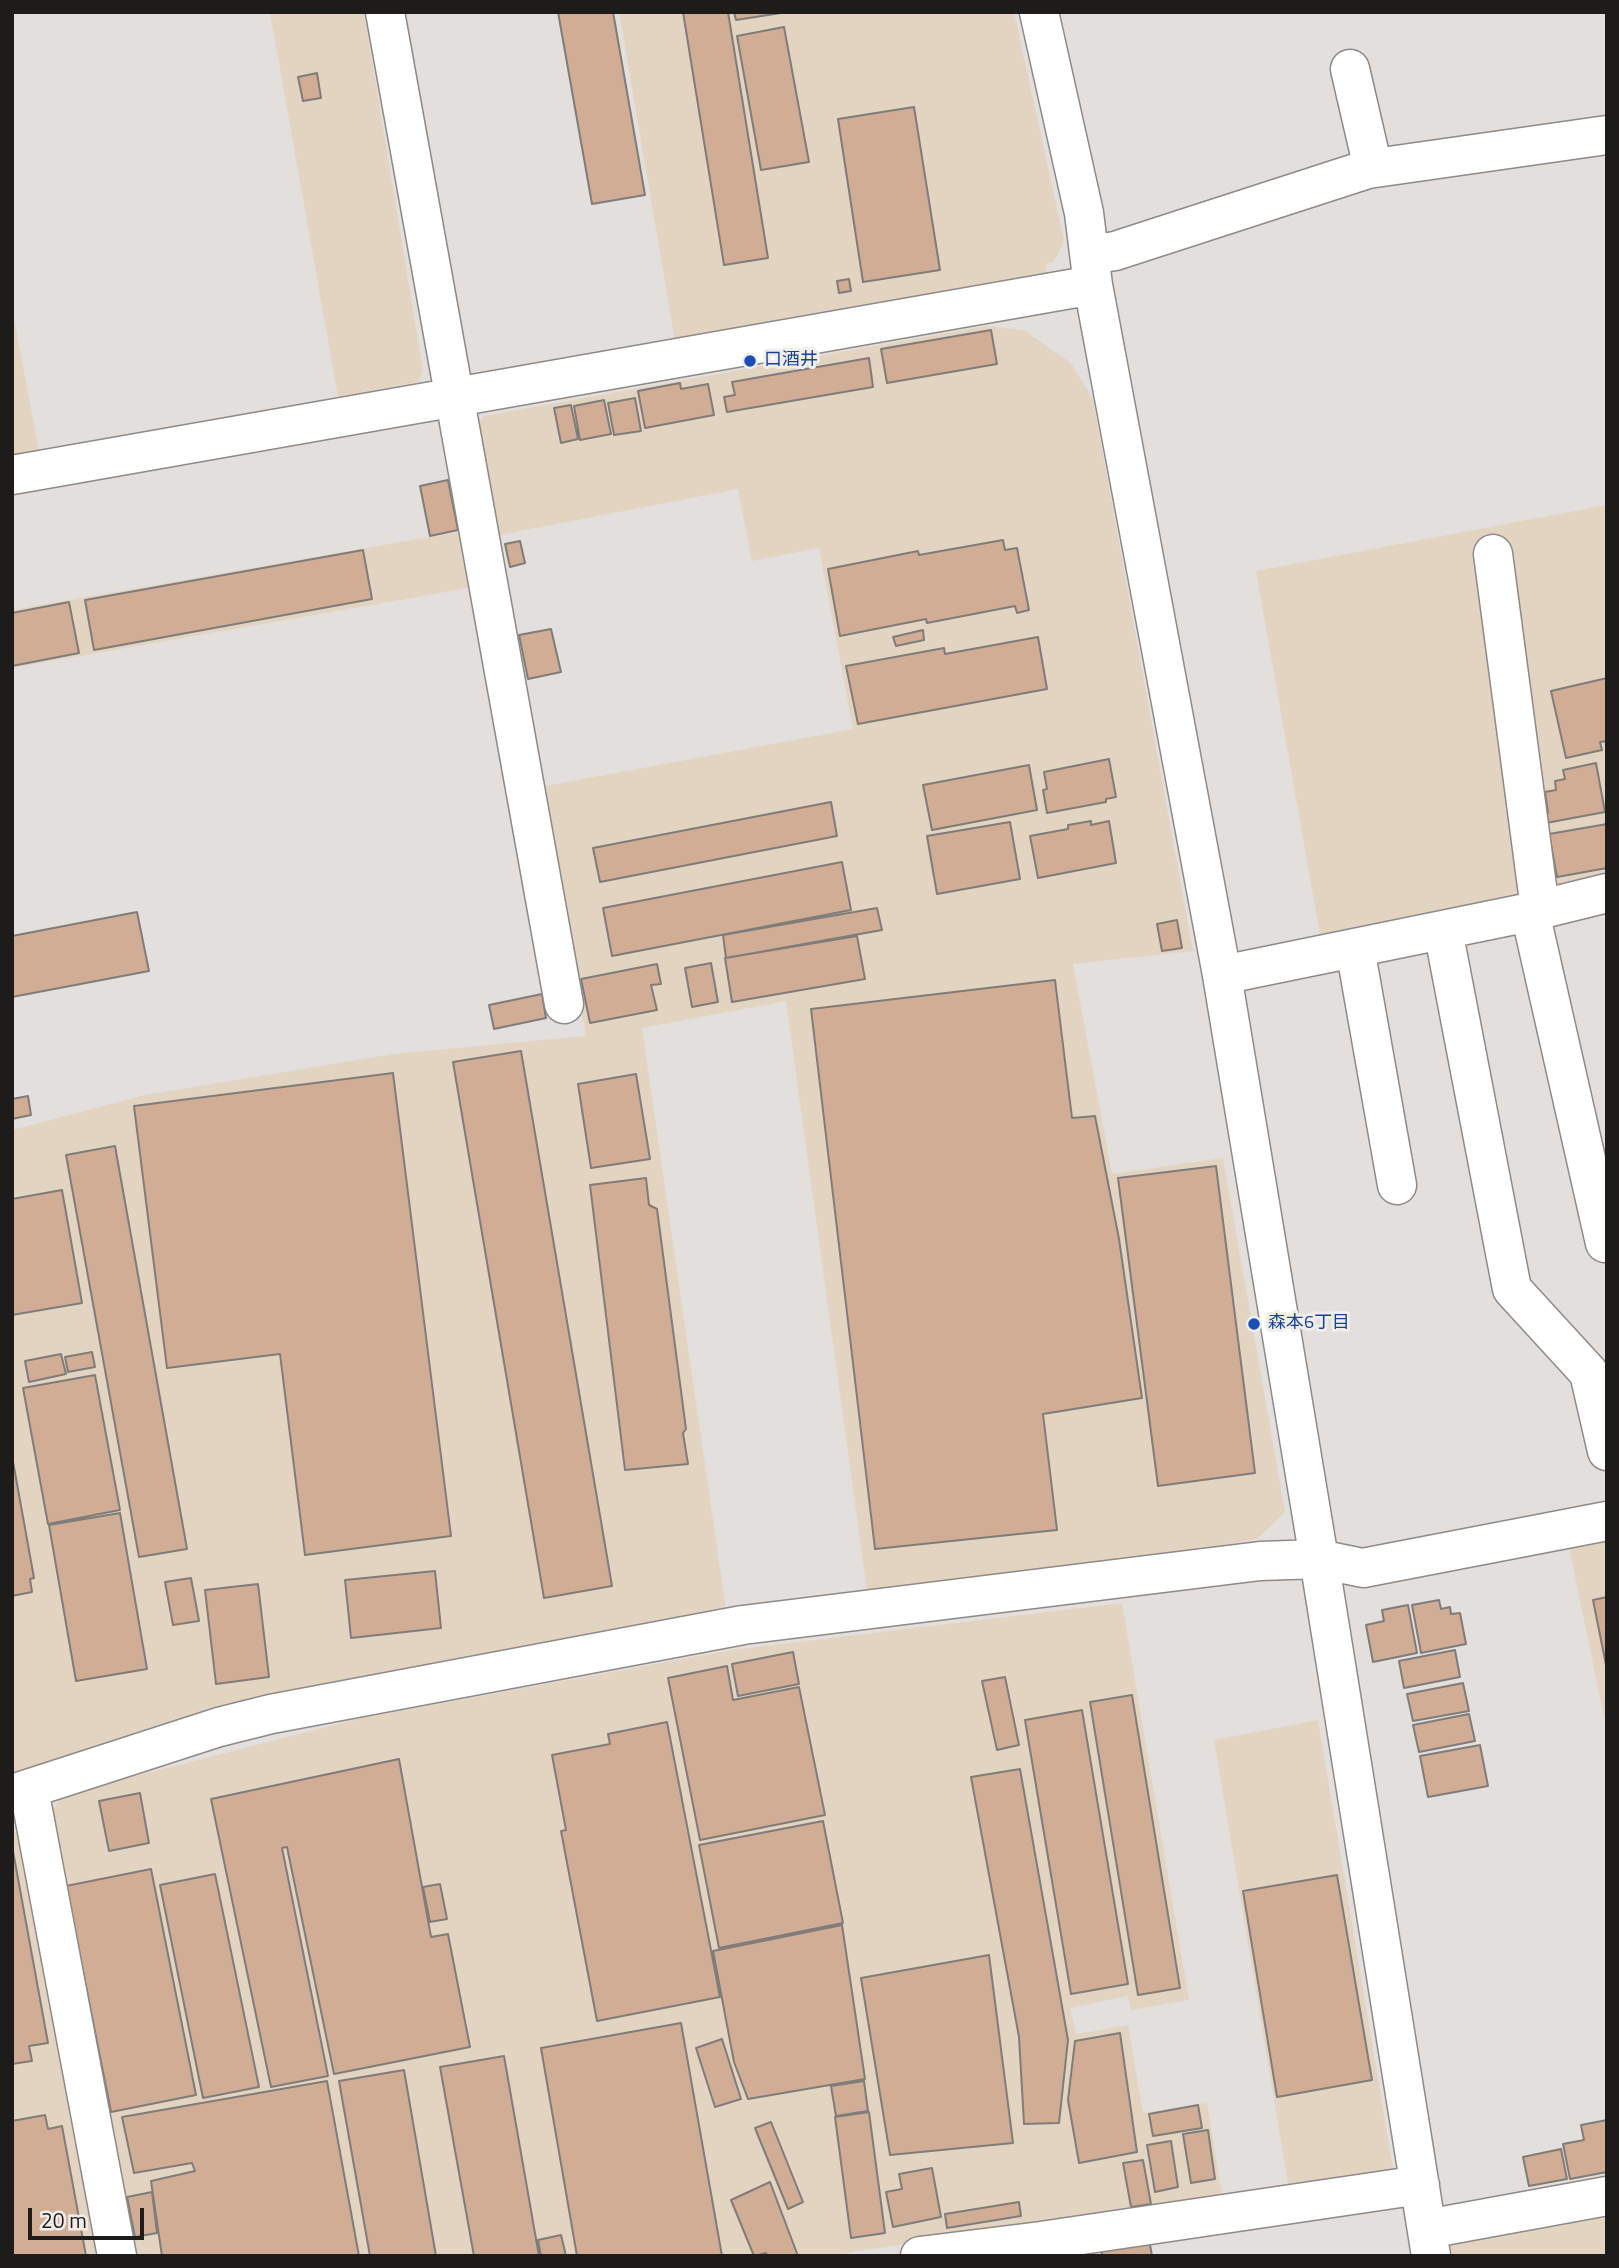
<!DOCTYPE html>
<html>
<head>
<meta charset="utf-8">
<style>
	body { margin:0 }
	#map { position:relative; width:1619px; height:2268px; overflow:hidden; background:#e3dfdd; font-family:"Titillium Web",sans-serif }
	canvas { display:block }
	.frame { position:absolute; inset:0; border:14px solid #1d1c1b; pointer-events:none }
	.scale { position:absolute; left:28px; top:2208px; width:116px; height:32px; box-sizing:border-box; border:4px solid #1d1c1b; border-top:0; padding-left:9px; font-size:21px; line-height:24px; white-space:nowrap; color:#1d1c1b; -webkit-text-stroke:5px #f0edea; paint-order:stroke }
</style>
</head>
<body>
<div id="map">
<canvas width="1619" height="2268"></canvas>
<div class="frame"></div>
<div class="scale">20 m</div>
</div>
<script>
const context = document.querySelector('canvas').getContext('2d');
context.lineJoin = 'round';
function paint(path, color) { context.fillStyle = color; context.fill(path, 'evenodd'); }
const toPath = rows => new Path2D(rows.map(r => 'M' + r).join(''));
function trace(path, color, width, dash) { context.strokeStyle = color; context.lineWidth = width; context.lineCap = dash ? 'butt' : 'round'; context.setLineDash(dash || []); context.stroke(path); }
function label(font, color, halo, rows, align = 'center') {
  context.font = font + ' "Titillium Web","Noto Sans JP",sans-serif'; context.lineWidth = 6; context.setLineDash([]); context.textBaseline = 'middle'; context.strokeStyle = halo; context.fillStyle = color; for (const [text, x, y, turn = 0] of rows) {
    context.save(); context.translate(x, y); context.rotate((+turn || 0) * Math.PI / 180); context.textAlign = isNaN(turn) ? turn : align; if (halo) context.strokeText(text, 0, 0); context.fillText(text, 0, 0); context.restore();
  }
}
const industrial = toPath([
	[270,12,364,12,423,370,418,382,338,397],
	[619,12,1014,12,1064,240,1059,253,1052,262,1046,264,1047,275,675,341],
	[12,308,39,451,12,455],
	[986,326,1024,330,1071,363,1093,399,1193,951,1073,964,1112,1174,1223,1158,1285,1512,1257,1539,1167,1555,867,1591,786,1001,642,1028,726,1610,238,1702,12,1774,12,1130,145,1095,393,1054,586,1036,540,787,853,729,819,548,752,561,738,489,494,536,473,429,484,416],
	[1607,505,1607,874,1321,941,1256,571],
	[458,532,468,588,12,668,12,610],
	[1607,1540,1607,1731,1569,1547],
	[1122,1603,1189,2000,1131,2010,1128,1996,1070,2008,1076,2034,1128,2025,1143,2113,1207,2103,1223,2201,851,2252,838,2256,123,2256,42,1829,62,1795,361,1718,732,1650],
	[1318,1720,1394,2174,1289,2190,1214,1740],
	[12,1831,19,1836,98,2256,12,2256],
	[1607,2205,1607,2256,1446,2256,1445,2244]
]);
const building = toPath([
	[558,12,613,12,645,195,592,204,558,12],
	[683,12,728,12,768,258,724,265,683,12],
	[734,12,780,12,781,13,736,20,734,12],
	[784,27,809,162,761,170,737,36,784,27],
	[317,73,321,98,303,101,298,77,317,73],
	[914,107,940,270,863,282,838,119,914,107],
	[849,279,851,291,839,293,837,281,849,279],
	[991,330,997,364,887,383,881,349,991,330],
	[869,358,873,387,727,412,724,397,735,395,732,382,869,358],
	[680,383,681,389,708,384,714,415,645,428,638,391,680,383],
	[635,398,641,431,614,435,608,403,635,398],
	[604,400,611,434,580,440,574,406,604,400],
	[571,405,578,439,561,443,554,408,571,405],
	[448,480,458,530,430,536,420,486,448,480],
	[1003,540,1005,550,1017,548,1029,610,1017,613,1015,606,927,623,926,619,840,636,828,569,918,551,919,555,1003,540],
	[520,541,525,563,510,567,505,544,520,541],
	[363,550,372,599,94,650,85,600,363,550],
	[69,602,79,653,12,666,12,613,69,602],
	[551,629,561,672,528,679,519,635,551,629],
	[923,630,924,640,896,646,893,637,923,630],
	[1038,637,1047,689,858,724,846,666,944,648,945,654,1038,637],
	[1607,678,1607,741,1600,742,1602,750,1566,758,1551,691,1607,678],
	[1109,759,1116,797,1106,799,1106,802,1047,813,1043,790,1047,789,1044,772,1109,759],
	[1596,763,1605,812,1546,823,1544,814,1548,813,1545,792,1556,790,1555,781,1565,779,1563,770,1596,763],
	[1029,765,1037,810,932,830,923,785,1029,765],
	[831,802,837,836,600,882,593,848,831,802],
	[1091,821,1091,825,1109,821,1116,863,1038,878,1030,836,1068,829,1068,825,1091,821],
	[1010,822,1020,879,937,894,927,836,1010,822],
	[1607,824,1607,868,1557,877,1549,834,1607,824],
	[842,862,851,910,612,956,603,908,842,862],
	[877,908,882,930,726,958,723,935,877,908],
	[137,912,149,971,12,997,12,936,137,912],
	[1177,920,1182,948,1162,951,1157,924,1177,920],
	[857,936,865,979,732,1002,725,958,857,936],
	[711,963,718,1002,692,1007,685,968,711,963],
	[657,964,661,984,651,985,657,1010,590,1023,581,979,657,964],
	[1055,980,1072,1118,1095,1116,1119,1239,1142,1398,1043,1414,1057,1530,875,1549,811,1009,1055,980],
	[542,994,546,1018,494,1029,489,1005,542,994],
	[521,1051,612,1586,544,1598,453,1062,521,1051],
	[393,1073,451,1536,305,1555,280,1354,167,1368,134,1106,393,1073],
	[636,1074,650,1159,591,1168,578,1084,636,1074],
	[28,1096,31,1115,12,1119,12,1099,28,1096],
	[115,1146,187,1549,139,1557,66,1155,115,1146],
	[1216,1166,1255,1473,1158,1486,1118,1178,1216,1166],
	[646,1178,649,1205,657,1209,686,1429,683,1433,688,1464,625,1470,590,1185,646,1178],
	[62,1190,82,1303,12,1315,12,1199,62,1190],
	[92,1352,95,1367,68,1372,65,1357,92,1352],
	[61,1354,66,1374,29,1382,25,1361,61,1354],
	[95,1375,120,1510,48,1524,23,1388,95,1375],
	[12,1456,34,1578,30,1579,32,1592,12,1596,12,1456],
	[120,1513,147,1669,76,1681,49,1525,120,1513],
	[435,1571,441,1628,351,1638,345,1580,435,1571],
	[191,1578,199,1621,173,1625,165,1582,191,1578],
	[258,1584,269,1677,216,1684,205,1590,258,1584],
	[1607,1597,1607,1670,1593,1600,1607,1597],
	[1439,1600,1441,1609,1450,1607,1451,1614,1460,1613,1466,1644,1421,1653,1412,1605,1439,1600],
	[1408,1605,1417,1653,1373,1662,1366,1625,1384,1621,1382,1610,1408,1605],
	[1455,1650,1460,1677,1404,1688,1399,1661,1455,1650],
	[793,1652,799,1684,738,1696,732,1664,793,1652],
	[727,1666,733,1700,799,1687,825,1815,700,1840,668,1678,727,1666],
	[1005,1677,1019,1745,997,1750,982,1681,1005,1677],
	[1463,1683,1469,1711,1413,1721,1407,1694,1463,1683],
	[1132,1695,1180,1988,1138,1995,1090,1702,1132,1695],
	[1082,1710,1128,1984,1071,1994,1025,1720,1082,1710],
	[1469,1714,1475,1741,1419,1752,1413,1725,1469,1714],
	[667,1722,720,1997,597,2021,561,1831,566,1830,552,1755,610,1744,608,1734,667,1722],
	[1480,1745,1488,1786,1428,1797,1420,1756,1480,1745],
	[399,1759,431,1937,448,1934,470,2047,334,2074,287,1847,282,1848,328,2076,271,2087,211,1799,399,1759],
	[1020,1769,1068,2040,1059,2123,1024,2124,1019,2037,971,1777,1020,1769],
	[140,1793,149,1843,109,1851,99,1801,140,1793],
	[823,1821,843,1923,719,1948,699,1845,823,1821],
	[13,1851,48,2043,29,2046,32,2061,12,2064,13,1851],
	[151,1869,196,2095,111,2112,66,1886,151,1869],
	[215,1874,259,2087,203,2098,160,1885,215,1874],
	[1337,1875,1372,2080,1277,2097,1243,1891,1337,1875],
	[440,1884,447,1919,430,1922,423,1887,440,1884],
	[842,1925,865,2079,748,2099,734,2062,713,1951,842,1925],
	[989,1955,1013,2143,890,2155,861,1978,989,1955],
	[681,2023,722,2256,577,2256,541,2048,681,2023],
	[1120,2033,1137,2152,1079,2163,1068,2100,1075,2041,1120,2033],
	[722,2039,741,2099,715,2107,696,2048,722,2039],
	[504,2056,539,2256,474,2256,440,2067,504,2056],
	[404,2070,436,2256,370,2256,339,2081,404,2070],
	[327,2081,359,2256,162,2256,151,2181,195,2171,192,2163,134,2173,122,2117,327,2081],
	[864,2081,868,2111,836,2116,831,2086,864,2081],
	[1198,2105,1202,2128,1153,2136,1149,2114,1198,2105],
	[869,2112,885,2233,851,2238,835,2117,869,2112],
	[45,2115,48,2129,62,2126,86,2256,12,2256,12,2121,45,2115],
	[1607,2120,1607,2172,1570,2179,1563,2144,1584,2140,1581,2125,1607,2120],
	[771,2122,803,2202,788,2209,755,2128,771,2122],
	[1208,2130,1215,2179,1191,2183,1183,2134,1208,2130],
	[1171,2141,1178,2187,1155,2192,1147,2145,1171,2141],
	[1561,2149,1567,2179,1529,2186,1523,2157,1561,2149],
	[1143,2160,1151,2204,1131,2207,1123,2163,1143,2160],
	[932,2168,941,2217,893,2227,886,2192,902,2189,899,2174,932,2168],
	[770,2182,798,2256,767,2256,766,2253,754,2256,731,2200,770,2182],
	[152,2192,157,2233,135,2237,127,2197,152,2192],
	[1019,2202,1021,2216,947,2228,945,2214,1019,2202],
	[561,2235,566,2256,541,2256,538,2240,561,2235],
	[1149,2239,1152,2256,1102,2256,1101,2248,1149,2239]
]);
const minor = toPath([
	[385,12,564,1004],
	[1039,12,1084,213,1093,285,1222,975,1319,1559,1431,2256],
	[1350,69,1373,168],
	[1090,255,1115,251,1368,169,1607,135],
	[12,475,1093,285],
	[1493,554,1540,909],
	[1530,912,1605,1243],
	[1443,930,1512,1289,1589,1373,1607,1451],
	[1355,948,1397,1185],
	[1222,975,1530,912,1607,893],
	[29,1789,117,2256],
	[12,1794,219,1727,271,1714,743,1625,1260,1561,1319,1559,1363,1568,1607,1521],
	[1427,2229,1607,2196],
	[920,2256,1041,2241,1420,2185]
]);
const markers = [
	[750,361,7,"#1a4fb4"],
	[1254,1324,7,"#1a4fb4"]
];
const transitNames = [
	["口酒井",764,361],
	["森本6丁目",1268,1324]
];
paint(industrial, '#e3d4c2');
paint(building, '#d1ad96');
trace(building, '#7f7c79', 2);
trace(minor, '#8d8a88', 41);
trace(minor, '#fff', 38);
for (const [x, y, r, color] of markers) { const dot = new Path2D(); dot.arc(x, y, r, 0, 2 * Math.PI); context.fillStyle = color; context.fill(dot); trace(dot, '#f0edea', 2.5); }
label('18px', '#164399', '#f0edea', transitNames, 'left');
</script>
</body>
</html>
